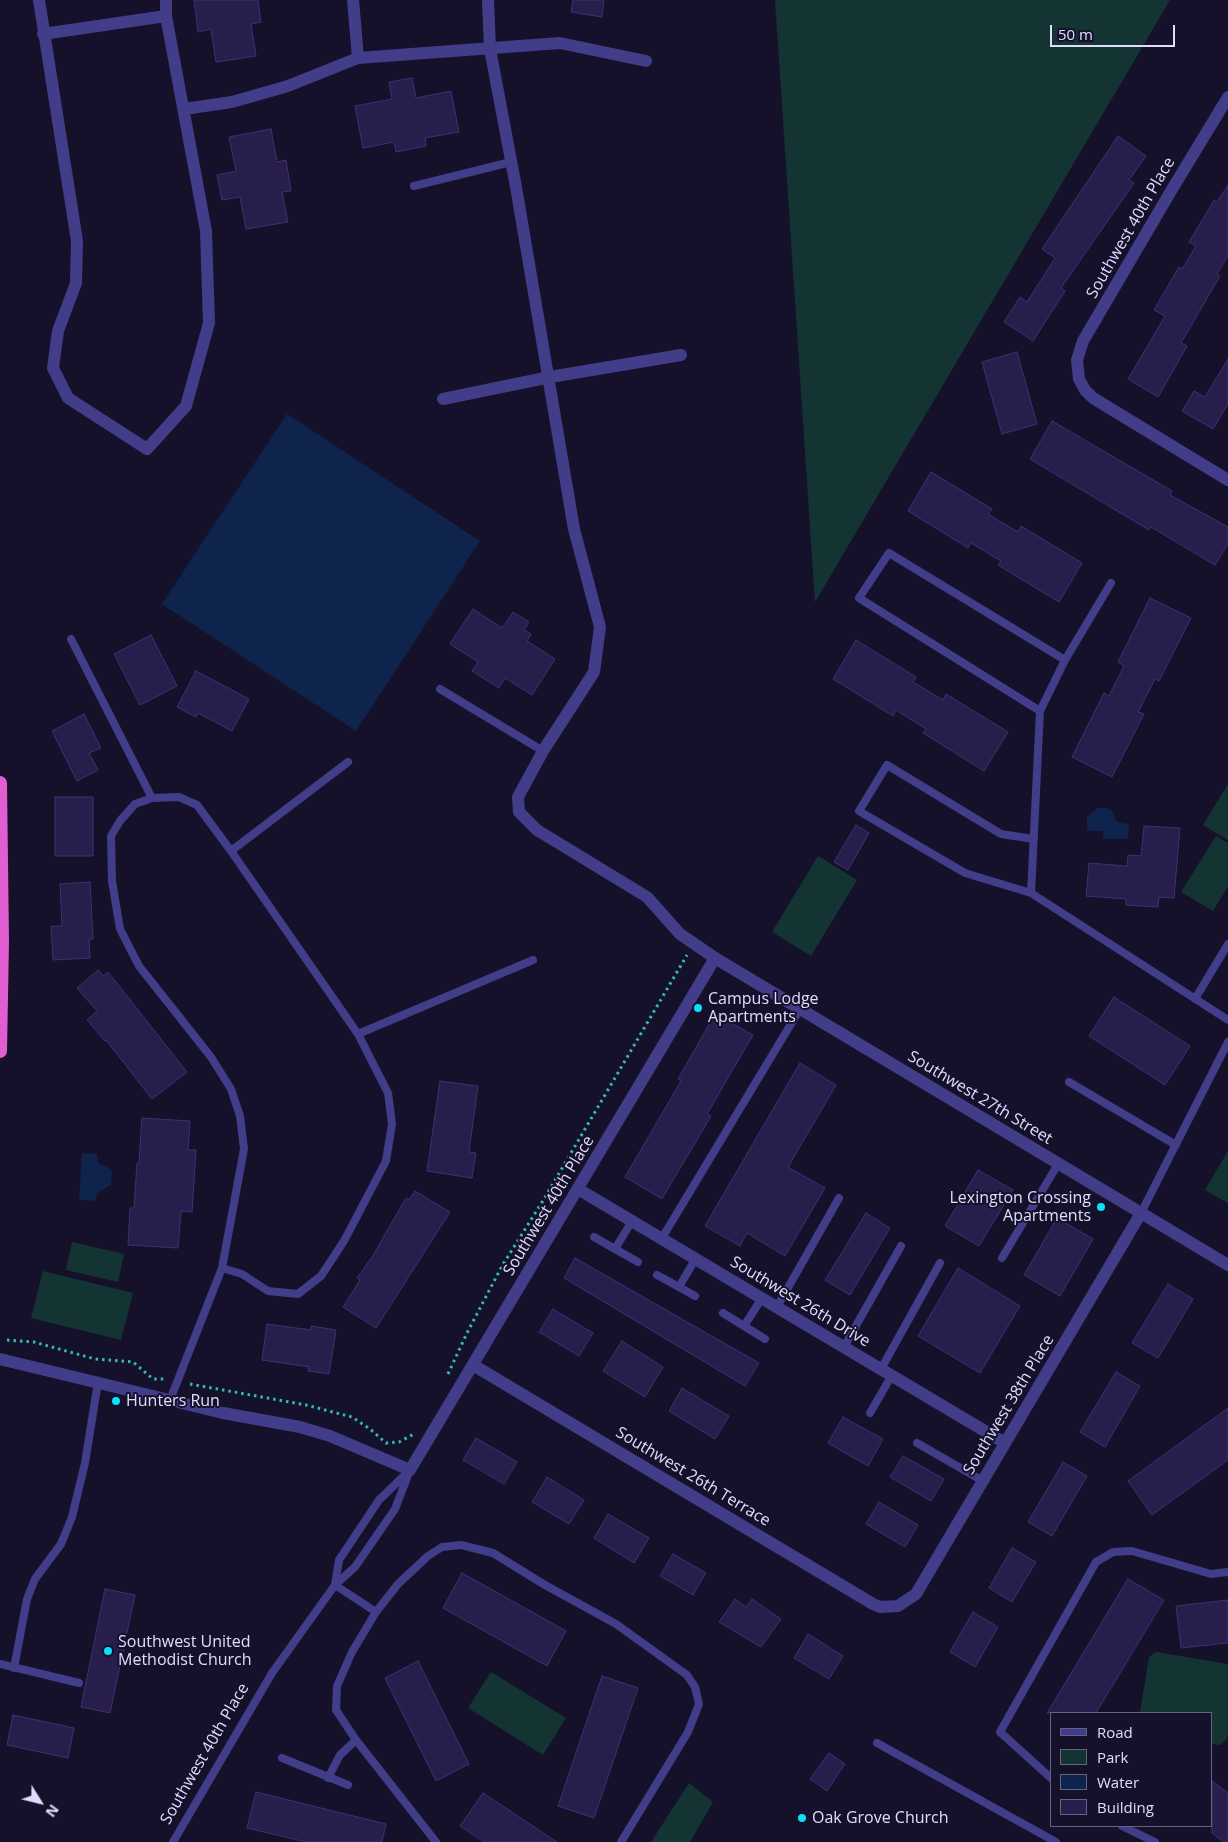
<!DOCTYPE html>
<html>
<head>
<meta charset="utf-8">
<style>
	body { margin:0 }
	#map { position:relative; width:1228px; height:1842px; overflow:hidden; background:#16112a; font-family:"Open Sans",sans-serif }
	canvas { display:block }
	.legend { position:absolute; left:1050px; top:1712px; width:162px; height:115px; box-sizing:border-box; background:#16112a; border:1px solid #67627f; margin:0; padding:6px 9px; list-style:none; font-size:15px; color:#e0dbfe }
	.legend li { display:flex; align-items:center; gap:10px; height:25px }
	.legend b { width:25px; border:1px solid #67627f }
	.north { position:absolute; left:15px; top:1777px; width:50px; height:50px; -webkit-text-stroke:4px #16112a; paint-order:stroke; rotate:126deg; font-size:14px; font-weight:700; line-height:20px; text-align:center; color:#e0dbfe }
	.north::after { content:''; display:block; margin:auto; width:18px; height:22px; background:#e0dbfe; clip-path:polygon(50% 0,100% 100%,50% 72%,0 100%) }
	.scale { position:absolute; left:1050px; top:25px; width:125px; height:22px; box-sizing:border-box; border:2px solid #e0dbfe; border-top:0; padding-left:6px; font-size:15px; line-height:18px; white-space:nowrap; color:#e0dbfe; -webkit-text-stroke:4px #16112a; paint-order:stroke }
</style>
</head>
<body>
<div id="map">
<canvas width="1228" height="1842"></canvas>
<ul class="legend">
<li><b style="height:6px;background:#413d88"></b>Road</li>
<li><b style="height:14px;background:#143434"></b>Park</li>
<li><b style="height:14px;background:#0e244d"></b>Water</li>
<li><b style="height:14px;background:#281e4b"></b>Building</li>
</ul>
<div class="north">N</div>
<div class="scale">50 m</div>
</div>
<script>
const context = document.querySelector('canvas').getContext('2d');
context.lineJoin = 'round';
function paint(path, color) { context.fillStyle = color; context.fill(path, 'evenodd'); }
const toPath = rows => new Path2D(rows.map(r => 'M' + r).join(''));
function trace(path, color, width, dash) { context.strokeStyle = color; context.lineWidth = width; context.lineCap = dash ? 'butt' : 'round'; context.setLineDash(dash || []); context.stroke(path); }
function label(font, color, halo, rows, align = 'center') {
  context.font = font + ' "Open Sans",sans-serif'; context.lineWidth = 4; context.setLineDash([]); context.textBaseline = 'middle'; context.strokeStyle = halo; context.fillStyle = color; for (const [text, x, y, turn = 0] of rows) {
    context.save(); context.translate(x, y); context.rotate((+turn || 0) * Math.PI / 180); context.textAlign = isNaN(turn) ? turn : align; if (halo) context.strokeText(text, 0, 0); context.fillText(text, 0, 0); context.restore();
  }
}
const green = toPath([
	[775,0,1170,0,815,602],
	[1228,784,1228,840,1203,825],
	[1216,836,1228,843,1228,886,1213,911,1181,892],
	[818,856,857,880,811,956,772,932],
	[1228,1151,1228,1203,1205,1190],
	[72,1242,124,1254,118,1282,66,1270],
	[43,1271,133,1293,121,1340,31,1318],
	[1156,1652,1228,1664,1228,1732,1227,1739,1220,1745,1212,1744,1212,1713,1140,1713,1149,1657],
	[491,1672,566,1718,543,1755,468,1708],
	[689,1783,713,1802,690,1842,651,1842]
]);
const water = toPath([
	[287,414,480,541,356,731,162,604],
	[1097,808,1107,808,1113,812,1117,822,1129,824,1128,839,1103,839,1103,831,1087,831,1087,817],
	[82,1153,97,1154,98,1163,109,1168,112,1172,111,1185,97,1193,95,1201,79,1200]
]);
const building = toPath([
	[194,0,258,0,261,22,251,24,256,56,216,62,211,29,198,32,194,0],
	[573,0,604,0,602,17,571,12,573,0],
	[412,78,416,98,451,91,459,132,425,138,426,146,396,152,394,142,363,148,355,106,392,99,389,82,412,78],
	[271,129,277,162,286,160,291,191,282,192,288,222,246,229,240,197,222,200,217,175,236,171,229,137,271,129],
	[1118,136,1146,156,1129,180,1134,183,1061,288,1065,291,1033,341,1004,322,1020,297,1027,302,1055,258,1042,249,1118,136],
	[1228,185,1228,256,1217,274,1220,276,1181,343,1187,346,1158,397,1128,379,1165,316,1154,310,1179,267,1182,269,1196,246,1189,242,1214,200,1217,202,1228,185],
	[1017,352,1037,424,1002,434,982,362,1017,352],
	[1228,359,1228,404,1213,429,1182,411,1194,391,1205,397,1228,359],
	[1052,421,1172,491,1170,495,1228,527,1228,544,1215,565,1151,527,1149,530,1030,459,1052,421],
	[931,472,992,509,988,514,1018,532,1021,526,1082,563,1059,602,998,565,1001,561,971,543,968,548,908,511,931,472],
	[1150,598,1191,618,1159,681,1155,679,1138,712,1144,714,1112,777,1072,757,1104,693,1109,696,1124,666,1118,662,1150,598],
	[473,609,502,628,513,612,529,622,524,630,531,634,527,641,555,659,532,695,505,678,499,688,472,671,478,662,450,644,473,609],
	[151,635,177,686,140,705,114,654,151,635],
	[856,640,916,677,913,682,943,700,946,694,1008,732,984,771,923,733,926,729,896,710,893,716,833,679,856,640],
	[196,671,249,699,232,731,198,713,196,717,177,707,196,671],
	[84,714,101,748,89,753,98,770,77,781,52,731,84,714],
	[55,797,93,797,93,856,55,856,55,797],
	[856,825,869,833,848,870,834,862,856,825],
	[1144,826,1180,828,1174,898,1159,897,1158,907,1126,905,1126,899,1086,896,1089,863,1127,866,1128,855,1141,856,1144,826],
	[90,882,93,939,89,939,90,958,53,960,51,926,62,926,60,884,90,882],
	[98,970,103,976,108,972,187,1072,152,1099,106,1040,105,1041,87,1020,97,1011,77,988,98,970],
	[1114,997,1190,1046,1165,1085,1089,1036,1114,997],
	[715,1014,753,1035,707,1114,711,1116,662,1199,625,1177,681,1081,678,1079,715,1014],
	[800,1063,836,1085,788,1167,825,1188,785,1256,747,1233,740,1246,705,1226,800,1063],
	[440,1081,478,1086,469,1152,476,1153,472,1178,427,1171,440,1081],
	[142,1118,190,1121,188,1150,196,1150,192,1212,181,1211,178,1248,128,1245,130,1208,134,1208,137,1163,139,1163,142,1118],
	[978,1170,1013,1190,979,1246,945,1226,978,1170],
	[415,1191,450,1212,376,1328,343,1307,360,1280,357,1278,372,1257,406,1198,409,1200,415,1191],
	[866,1213,890,1228,850,1295,825,1280,866,1213],
	[1057,1218,1093,1239,1060,1296,1024,1275,1057,1218],
	[575,1258,759,1363,745,1386,564,1278,575,1258],
	[958,1268,1020,1306,980,1373,918,1336,958,1268],
	[1168,1284,1193,1299,1158,1358,1132,1343,1168,1284],
	[553,1309,593,1333,579,1356,539,1332,553,1309],
	[267,1324,311,1330,311,1326,336,1330,329,1374,308,1371,309,1367,262,1360,267,1324],
	[622,1341,663,1367,645,1397,603,1371,622,1341],
	[1116,1372,1140,1386,1105,1447,1080,1432,1116,1372],
	[682,1388,729,1416,715,1439,669,1411,682,1388],
	[1228,1408,1228,1460,1152,1515,1128,1481,1228,1408],
	[843,1417,883,1439,868,1466,828,1443,843,1417],
	[476,1438,517,1462,504,1484,463,1460,476,1438],
	[903,1456,944,1479,931,1501,890,1477,903,1456],
	[1063,1462,1087,1476,1052,1536,1028,1522,1063,1462],
	[547,1477,584,1500,569,1524,532,1502,547,1477],
	[879,1502,918,1525,905,1547,866,1524,879,1502],
	[608,1514,649,1538,634,1563,594,1538,608,1514],
	[1012,1548,1036,1562,1012,1602,989,1588,1012,1548],
	[673,1554,706,1573,693,1595,660,1576,673,1554],
	[462,1573,566,1631,547,1666,443,1608,462,1573],
	[1128,1579,1164,1600,1096,1713,1047,1713,1128,1579],
	[105,1589,135,1595,110,1713,81,1707,105,1589],
	[735,1599,746,1607,752,1599,781,1619,761,1647,719,1622,735,1599],
	[1228,1600,1228,1643,1181,1648,1176,1606,1228,1600],
	[973,1612,998,1627,975,1667,950,1652,973,1612],
	[808,1634,843,1656,829,1679,794,1658,808,1634],
	[418,1661,469,1764,436,1781,385,1678,418,1661],
	[602,1676,638,1688,594,1818,558,1806,602,1676],
	[13,1715,74,1728,68,1758,7,1745,13,1715],
	[829,1753,845,1764,827,1791,810,1779,829,1753],
	[1212,1781,1228,1793,1228,1842,1223,1842,1212,1833,1212,1781],
	[256,1792,386,1824,382,1842,306,1842,247,1828,256,1792],
	[483,1793,557,1842,484,1842,460,1826,483,1793]
]);
const path = toPath([
	[7,1340,34,1342,95,1359,133,1362,153,1379,166,1379],
	[448,1374,467,1333,502,1266,544,1199,687,955],
	[190,1384,306,1405,352,1417,370,1429,386,1443,399,1442,414,1434]
]);
const service = toPath([
	[414,186,511,162],
	[71,639,152,798],
	[440,689,543,751],
	[1040,711,859,598,889,553,1065,660],
	[1034,839,1001,834,887,765,859,811,965,873,1031,893,1228,1020],
	[231,851,348,762],
	[1031,893,1040,711,1065,660,1111,583],
	[1195,999,1228,944],
	[358,1034,533,960],
	[1069,1082,1176,1145],
	[1141,1213,1228,1042],
	[632,1221,615,1249,638,1262],
	[594,1237,615,1249],
	[662,1238,800,1009],
	[1002,1258,1058,1164],
	[657,1275,679,1287],
	[695,1296,679,1287,696,1258],
	[777,1307,839,1198],
	[723,1313,744,1326,762,1298],
	[744,1326,765,1339],
	[844,1347,901,1246],
	[881,1369,940,1263],
	[170,1400,222,1268,244,1149,240,1116,231,1089,211,1057,139,966,120,929,112,881,111,836,120,821,135,804,152,798,179,797,197,805,231,851,358,1034,388,1093,392,1124,386,1161,344,1241,321,1276,298,1294,268,1291,242,1274,222,1268],
	[870,1413,892,1375],
	[917,1443,983,1481],
	[335,1585,339,1560,379,1500,408,1472],
	[335,1585,376,1612],
	[0,1664,79,1683],
	[14,1668,27,1599,35,1579,61,1544,72,1517,85,1463,98,1382],
	[877,1743,1056,1842],
	[282,1758,348,1785],
	[328,1778,340,1755,356,1740],
	[1052,1779,1000,1732,1096,1562,1113,1552,1132,1551,1211,1574,1228,1572],
	[1122,1826,1155,1842],
	[173,1842,272,1673,335,1585,355,1567,395,1509,410,1470],
	[436,1842,356,1740,336,1710,337,1686,352,1652,376,1612,398,1584,428,1556,442,1547,461,1545,493,1553,545,1585,616,1624,687,1675,695,1687,699,1704,688,1732,621,1842]
]);
const minor = toPath([
	[39,0,77,241,76,283,58,331,53,368,68,398,147,449,186,406,209,323,206,231,166,16,166,0],
	[353,0,358,58],
	[488,0,490,49,516,187,574,529,600,627,594,672,543,751,518,797,519,812,537,830,647,897,680,934,715,958],
	[43,34,166,16],
	[1228,97,1171,191,1083,341,1077,360,1079,379,1085,390,1093,398,1228,480],
	[184,109,232,102,288,86,358,58,560,43,646,61],
	[443,399,550,377,681,355],
	[578,1189,1005,1443],
	[473,1365,873,1604,880,1607,898,1606,916,1594,1141,1213]
]);
const tertiary = toPath([
	[0,1359,223,1413,300,1427,330,1436,410,1470,715,958,1228,1265]
]);
const trunk = toPath([
	[0,783,2,941,0,1051]
]);
const markers = [
	[698,1008,5,"#0bdffb"],
	[1101,1207,5,"#0bdffb"],
	[116,1401,5,"#0bdffb"],
	[108,1651,5,"#0bdffb"],
	[802,1818,5,"#0bdffb"]
];
const streetNames = [
	["Southwest 40th Place",1131,228,-60],
	["Southwest 27th Street",980,1098,31],
	["Southwest 40th Place",549,1206,-59],
	["Southwest 26th Drive",800,1302,31],
	["Southwest 38th Place",1009,1405,-59],
	["Southwest 26th Terrace",693,1477,31],
	["Southwest 40th Place",205,1754,-60]
];
const poiNames = [
	["Campus Lodge",708,999],
	["Apartments",708,1017],
	["Lexington Crossing",1091,1198,"right"],
	["Apartments",1091,1216,"right"],
	["Hunters Run",126,1401],
	["Southwest United",118,1642],
	["Methodist Church",118,1660],
	["Oak Grove Church",812,1818]
];
paint(green, '#143434');
paint(water, '#0e244d');
paint(building, '#281e4b');
trace(building, '#3f3076', 1);
trace(path, '#33bbb5', 3, [2.5, 4]);
trace(service, '#413d88', 8);
trace(minor, '#413d88', 12);
trace(tertiary, '#413d88', 12);
trace(trunk, '#e15ed0', 14);
for (const [x, y, r, color] of markers) { const dot = new Path2D(); dot.arc(x, y, r, 0, 2 * Math.PI); context.fillStyle = color; context.fill(dot); trace(dot, '#16112a', 2); }
label('16px', '#e0dbfe', '#16112a', streetNames);
label('16px', '#e0dbfe', '#16112a', poiNames, 'left');
</script>
</body>
</html>
